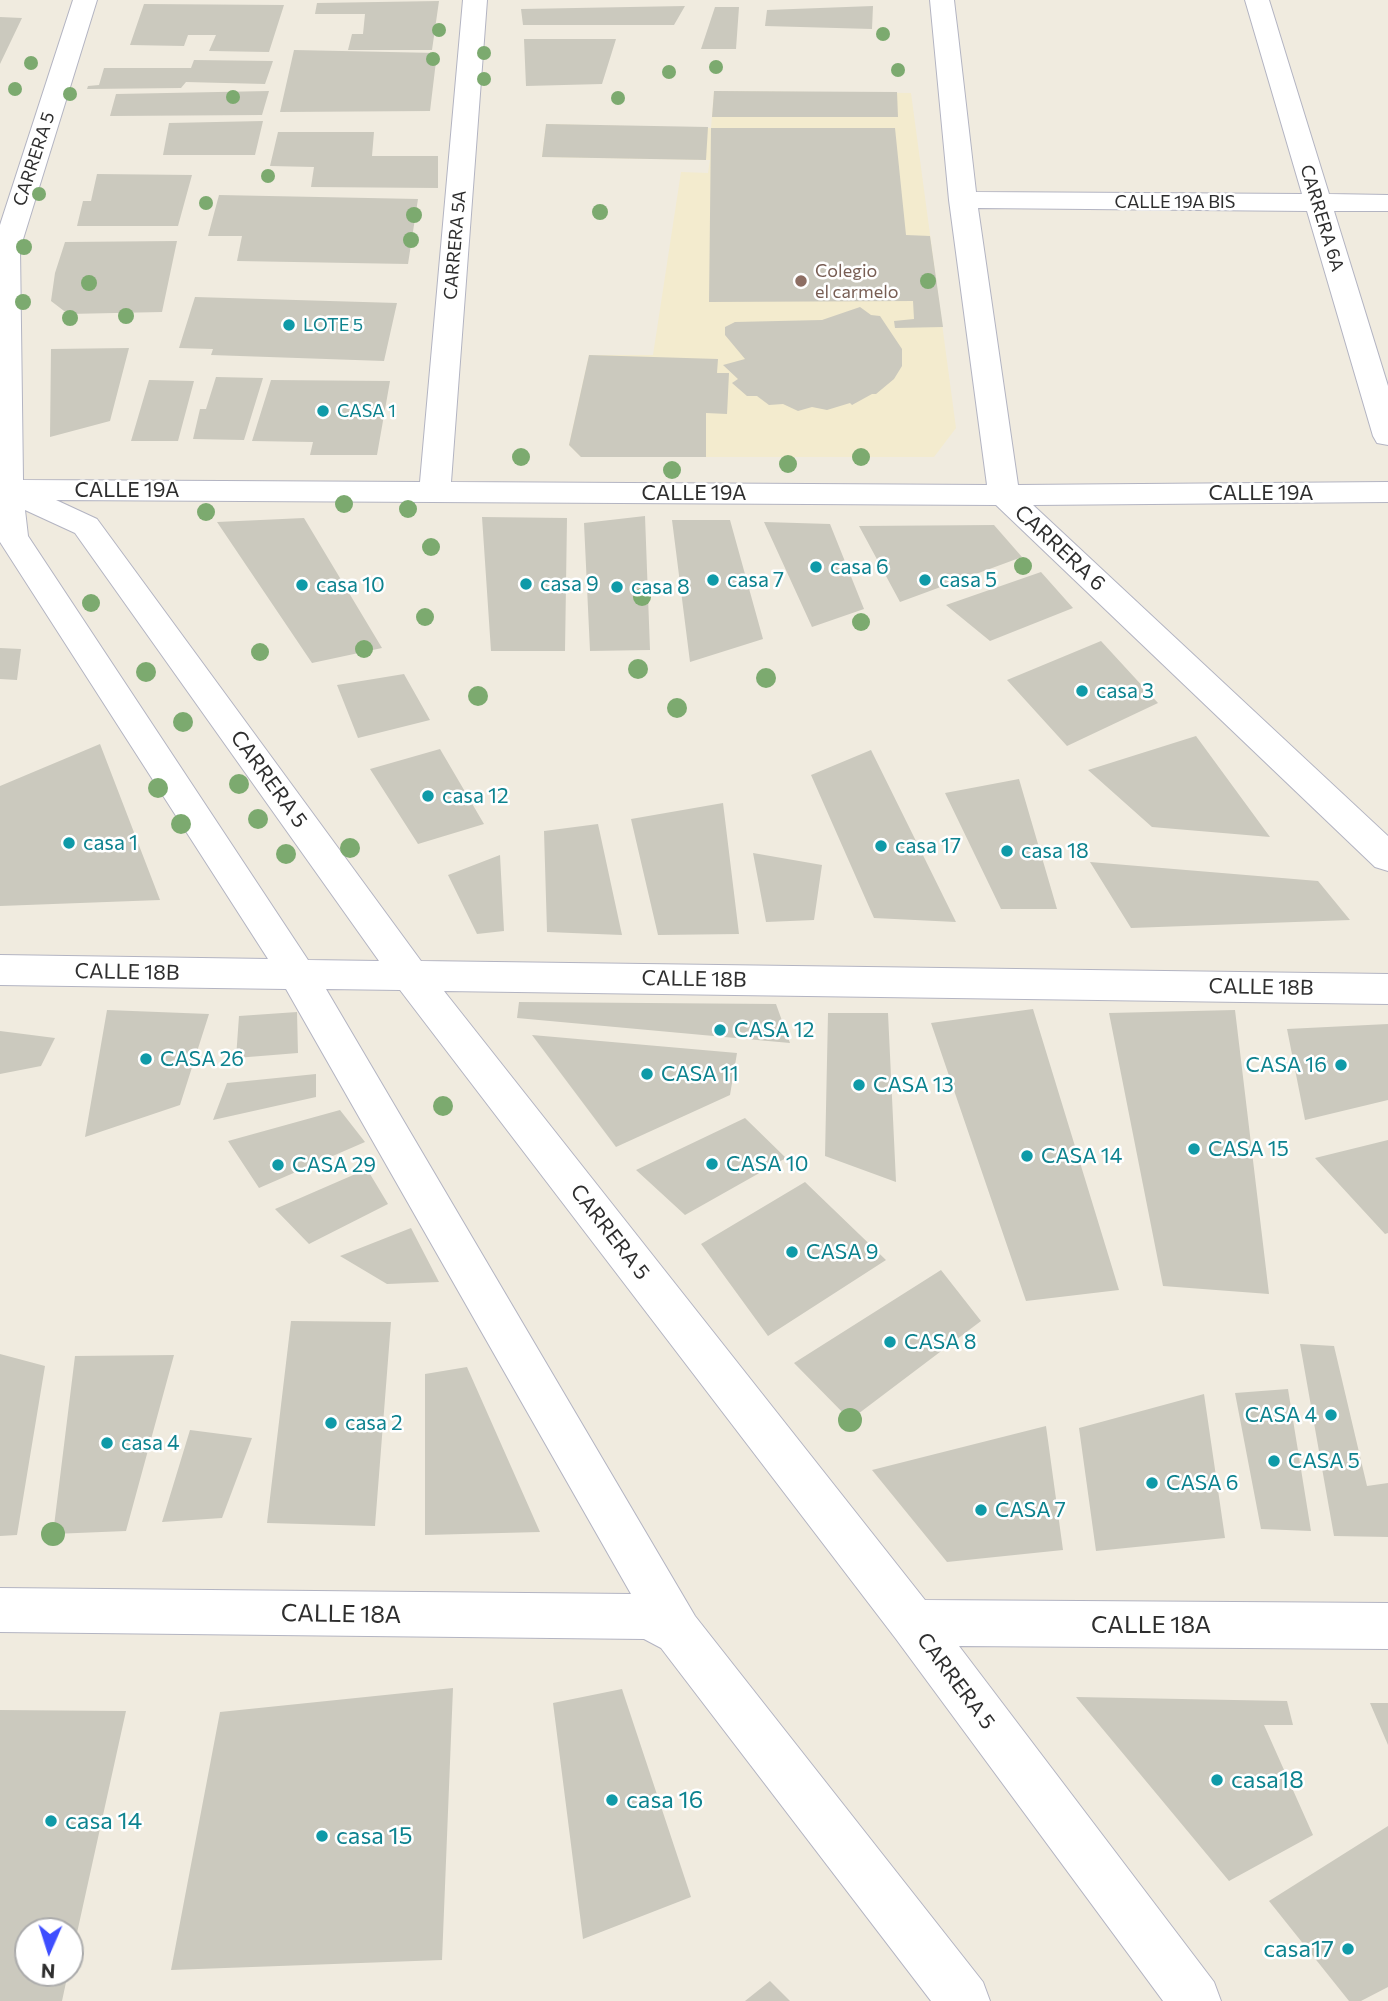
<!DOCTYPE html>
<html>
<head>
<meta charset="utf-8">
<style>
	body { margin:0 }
	#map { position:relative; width:1388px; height:2001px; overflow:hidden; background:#f0ebdf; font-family:Commissioner,sans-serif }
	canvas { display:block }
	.north { position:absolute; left:14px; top:1917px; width:70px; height:70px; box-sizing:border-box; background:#fff; border:2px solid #ababab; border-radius:50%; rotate:183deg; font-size:19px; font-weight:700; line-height:28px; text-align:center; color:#2e2e2e }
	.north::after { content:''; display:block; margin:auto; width:24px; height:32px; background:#3e4eff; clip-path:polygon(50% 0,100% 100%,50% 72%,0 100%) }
</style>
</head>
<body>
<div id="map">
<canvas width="1388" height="2001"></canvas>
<div class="north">N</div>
</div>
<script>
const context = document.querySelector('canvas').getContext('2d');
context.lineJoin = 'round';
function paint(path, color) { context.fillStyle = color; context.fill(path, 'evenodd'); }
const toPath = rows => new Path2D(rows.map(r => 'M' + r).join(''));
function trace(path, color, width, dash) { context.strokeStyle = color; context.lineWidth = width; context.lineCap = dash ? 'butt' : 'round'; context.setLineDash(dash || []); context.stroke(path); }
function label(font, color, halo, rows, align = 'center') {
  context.font = font + ' Commissioner,sans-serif'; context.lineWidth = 5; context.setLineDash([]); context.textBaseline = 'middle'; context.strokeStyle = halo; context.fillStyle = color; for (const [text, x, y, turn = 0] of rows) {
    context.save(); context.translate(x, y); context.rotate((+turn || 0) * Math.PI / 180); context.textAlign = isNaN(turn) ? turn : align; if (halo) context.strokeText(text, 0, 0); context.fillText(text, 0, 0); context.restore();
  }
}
const education = toPath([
	[714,91,911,93,956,428,934,457,581,457,569,445,589,355,653,355,681,172,708,173,710,160,542,157,546,124,711,128]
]);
const building = toPath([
	[439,1,432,50,348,50,352,34,363,34,365,14,315,14,317,3],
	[144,4,284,5,269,52,209,51,216,35,188,35,184,46,130,45],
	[685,6,674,25,523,25,521,9],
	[873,6,872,29,765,26,767,10],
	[715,7,739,7,736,49,701,49],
	[0,17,22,18,0,64],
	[524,39,616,39,602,84,526,86],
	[294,50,437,53,430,111,280,112],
	[194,60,273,61,265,84,186,82,181,88,87,89,88,86,99,85,104,68,191,68],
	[269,91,262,115,110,116,116,94],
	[714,91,897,92,898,117,712,117],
	[263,121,255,155,163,155,169,123],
	[546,124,708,127,706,160,542,157],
	[711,128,895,128,906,235,930,236,943,327,895,328,894,321,914,319,913,301,709,302],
	[278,132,374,132,372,156,438,156,438,188,311,187,314,167,270,166],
	[97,174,192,175,178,226,77,226,83,201,91,201],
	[219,195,418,199,408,264,237,261,242,236,208,236],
	[177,241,162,312,68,314,51,301,55,273,65,242],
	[195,297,397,303,384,361,211,355,213,349,179,348],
	[860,307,871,315,880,316,902,349,902,366,894,379,876,394,872,394,852,405,850,403,827,410,812,407,798,411,783,404,769,405,757,396,747,396,732,383,738,379,723,365,745,359,725,335,725,327,735,322,822,320],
	[129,348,110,421,50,437,51,349],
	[589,355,718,359,717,373,729,373,727,414,706,413,706,457,581,457,569,445],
	[216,377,263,378,244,440,193,439,200,409,206,409],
	[149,380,194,381,178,441,131,441],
	[271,380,390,381,377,455,310,455,313,442,252,441],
	[645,516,650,650,590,651,584,523],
	[482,517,567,518,565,651,491,651],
	[304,518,382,648,312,663,217,522],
	[672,520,730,520,763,639,690,662],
	[764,522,830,524,864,609,812,627],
	[994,525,1022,557,900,602,859,526],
	[1041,572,1073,608,990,641,946,605],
	[1101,641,1158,703,1067,746,1007,680],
	[0,648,21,649,17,680,0,679],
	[404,674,430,720,358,738,337,685],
	[1196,736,1270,837,1152,827,1088,770],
	[100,744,160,900,0,906,0,786],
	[440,749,484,824,418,844,370,769],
	[871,750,956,922,874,918,811,775],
	[1019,779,1057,909,1001,909,945,793],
	[723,803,739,934,658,935,631,819],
	[598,824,622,935,547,932,544,831],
	[753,853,822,865,814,920,766,922],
	[500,855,504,931,477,934,448,875],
	[1090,862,1318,881,1350,920,1131,928],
	[519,1002,776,1004,790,1043,517,1018],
	[1033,1009,1119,1290,1026,1301,931,1023],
	[107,1010,209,1014,180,1105,85,1137],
	[1235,1010,1269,1294,1163,1286,1109,1013],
	[297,1012,298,1053,236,1058,239,1016],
	[828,1013,888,1013,896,1182,825,1156],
	[1388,1024,1388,1100,1305,1120,1287,1029],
	[0,1031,55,1038,41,1066,0,1074],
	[532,1035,737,1053,730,1095,616,1147],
	[316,1074,316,1097,213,1120,227,1083],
	[340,1110,365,1142,259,1188,228,1141],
	[745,1118,786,1158,685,1215,636,1170],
	[1388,1140,1388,1233,1385,1234,1315,1158],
	[367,1169,388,1204,309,1244,275,1209],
	[805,1182,886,1260,768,1336,701,1244],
	[411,1228,439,1282,387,1284,340,1256],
	[941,1270,981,1321,850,1420,794,1363],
	[291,1321,391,1322,375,1526,267,1523],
	[1300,1344,1334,1346,1367,1486,1388,1483,1388,1537,1334,1536],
	[0,1354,45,1366,17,1535,0,1536],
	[174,1355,126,1531,53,1534,75,1356],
	[467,1367,540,1532,425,1535,425,1374],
	[1288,1389,1311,1531,1261,1529,1235,1393],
	[1204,1394,1225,1538,1096,1551,1079,1428],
	[1046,1426,1063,1550,947,1562,872,1470],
	[190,1430,252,1438,222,1518,162,1522],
	[453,1688,442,1960,171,1970,220,1712],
	[622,1689,691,1897,583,1939,553,1703],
	[1076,1697,1287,1701,1293,1725,1264,1725,1313,1835,1229,1881],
	[1370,1703,1388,1703,1388,1745],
	[0,1710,126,1711,71,1960,70,1931,28,1931,28,1973,68,1973,62,2001,0,2001],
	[1388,1826,1388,1987,1361,2001,1349,2001,1269,1901],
	[770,1981,790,2001,745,2001]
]);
const minor = toPath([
	[73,0,97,0,20,249,23,480,420,482,463,0,487,0,451,482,987,485,949,200,930,0,954,0,976,192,1302,194,1245,0,1269,0,1329,194,1388,195,1388,211,1334,211,1388,386,1388,445,1377,443,1373,436,1307,211,978,208,1018,485,1388,482,1388,502,1033,505,1388,836,1388,871,1375,867,996,505,56,500,97,519,421,961,1388,974,1388,1004,444,991,925,1600,1388,1603,1388,1649,959,1646,1214,1982,1221,2001,1163,2001,896,1639,400,990,326,989,695,1616,983,1982,990,2001,931,2001,661,1648,644,1639,0,1632,0,1588,631,1594,286,989,0,985,0,955,268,959,0,542,0,225,73,0],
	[25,510,75,533,379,961,308,960,28,536,25,510]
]);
const trees = [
	[439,30,7],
	[883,34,7],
	[484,53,7],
	[433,59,7],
	[31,63,7],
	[716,67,7],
	[898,70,7],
	[669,72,7],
	[484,79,7],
	[15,89,7],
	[70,94,7],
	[233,97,7],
	[618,98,7],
	[268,176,7],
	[39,194,7],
	[206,203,7],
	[600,212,8],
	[414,215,8],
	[411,240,8],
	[24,247,8],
	[928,281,8],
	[89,283,8],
	[23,302,8],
	[126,316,8],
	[70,318,8],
	[521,457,9],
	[861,457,9],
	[788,464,9],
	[672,470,9],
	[344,504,9],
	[408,509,9],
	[206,512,9],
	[431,547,9],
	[1023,566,9],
	[642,597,9],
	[91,603,9],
	[425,617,9],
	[861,622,9],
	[364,649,9],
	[260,652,9],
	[638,669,10],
	[146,672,10],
	[766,678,10],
	[478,696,10],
	[677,708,10],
	[183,722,10],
	[239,784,10],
	[158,788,10],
	[258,819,10],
	[181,824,10],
	[350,848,10],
	[286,854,10],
	[443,1106,10],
	[850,1420,12],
	[53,1534,12]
];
const markers = [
	[801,281,7,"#8d6e63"],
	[289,325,7,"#0f9aa8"],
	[323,411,7,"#0f9aa8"],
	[816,567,7,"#0f9aa8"],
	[713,580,7,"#0f9aa8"],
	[925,580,7,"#0f9aa8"],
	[526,584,7,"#0f9aa8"],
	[302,585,7,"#0f9aa8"],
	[617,587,7,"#0f9aa8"],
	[1082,691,7,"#0f9aa8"],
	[428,796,7,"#0f9aa8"],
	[69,843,7,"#0f9aa8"],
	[881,846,7,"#0f9aa8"],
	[1007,851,7,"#0f9aa8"],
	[720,1030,7,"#0f9aa8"],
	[146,1059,7,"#0f9aa8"],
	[1341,1065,7,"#0f9aa8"],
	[647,1074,7,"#0f9aa8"],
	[859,1085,7,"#0f9aa8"],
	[1194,1149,7,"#0f9aa8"],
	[1027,1156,7,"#0f9aa8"],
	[712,1164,7,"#0f9aa8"],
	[278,1165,7,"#0f9aa8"],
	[792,1252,7,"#0f9aa8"],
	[890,1342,7,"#0f9aa8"],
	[1331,1415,7,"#0f9aa8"],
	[331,1423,7,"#0f9aa8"],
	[107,1443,7,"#0f9aa8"],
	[1274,1461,7,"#0f9aa8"],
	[1152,1483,7,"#0f9aa8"],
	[981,1510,7,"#0f9aa8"],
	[1217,1780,7,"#0f9aa8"],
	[612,1800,7,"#0f9aa8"],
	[51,1821,7,"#0f9aa8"],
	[322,1836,7,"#0f9aa8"],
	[1348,1949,7,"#0f9aa8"]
];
const farStreetnames = [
	["CARRERA 5",34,159,-72],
	["CALLE 19A BIS",1175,202],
	["CARRERA 6A",1322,218,73],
	["CARRERA 5A",455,245,-85]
];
const farEducationnames = [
	["Colegio",815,271],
	["el carmelo",815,292]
];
const farCulturenames = [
	["LOTE 5",303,325],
	["CASA 1",337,411]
];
const streetNames = [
	["CALLE 19A",127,490],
	["CALLE 19A",694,493],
	["CALLE 19A",1261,493],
	["CARRERA 6",1060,548,43],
	["CARRERA 5",269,779,54],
	["CALLE 18B",127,972,1],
	["CALLE 18B",694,979,1],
	["CALLE 18B",1261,987,1],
	["CARRERA 5",610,1232,52],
	["CARRERA 5",956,1681,53]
];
const cultureNames = [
	["casa 6",830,567],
	["casa 7",727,580],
	["casa 5",939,580],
	["casa 9",540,584],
	["casa 10",316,585],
	["casa 8",631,587],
	["casa 3",1096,691],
	["casa 12",442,796],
	["casa 1",83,843],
	["casa 17",895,846],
	["casa 18",1021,851],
	["CASA 12",734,1030],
	["CASA 26",160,1059],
	["CASA 16",1327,1065,"right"],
	["CASA 11",661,1074],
	["CASA 13",873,1085],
	["CASA 15",1208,1149],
	["CASA 14",1041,1156],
	["CASA 10",726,1164],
	["CASA 29",292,1165],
	["CASA 9",806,1252],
	["CASA 8",904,1342],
	["CASA 4",1317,1415,"right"],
	["casa 2",345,1423],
	["casa 4",121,1443],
	["CASA 5",1288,1461],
	["CASA 6",1166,1483],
	["CASA 7",995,1510]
];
const nearStreetnames = [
	["CALLE 18A",341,1614,1],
	["CALLE 18A",1151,1625]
];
const nearCulturenames = [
	["casa18",1231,1780],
	["casa 16",626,1800],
	["casa 14",65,1821],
	["casa 15",336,1836],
	["casa17",1334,1949,"right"]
];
paint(education, '#f3ebce');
paint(building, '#cbc9be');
trace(minor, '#b3b4c2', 2);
paint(minor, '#fff');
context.fillStyle = '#7caa6f';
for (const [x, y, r] of trees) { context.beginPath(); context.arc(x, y, r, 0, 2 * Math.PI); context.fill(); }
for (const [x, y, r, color] of markers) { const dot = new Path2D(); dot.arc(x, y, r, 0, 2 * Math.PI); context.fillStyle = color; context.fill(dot); trace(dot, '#fff', 2.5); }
label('18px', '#2e2e2e', '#fff', farStreetnames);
label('18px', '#785e54', '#fff', farEducationnames, 'left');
label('18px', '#0d838f', '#fff', farCulturenames, 'left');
label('21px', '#2e2e2e', '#fff', streetNames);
label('21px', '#0d838f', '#fff', cultureNames, 'left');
label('24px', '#2e2e2e', '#fff', nearStreetnames);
label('24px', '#0d838f', '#fff', nearCulturenames, 'left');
</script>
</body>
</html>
